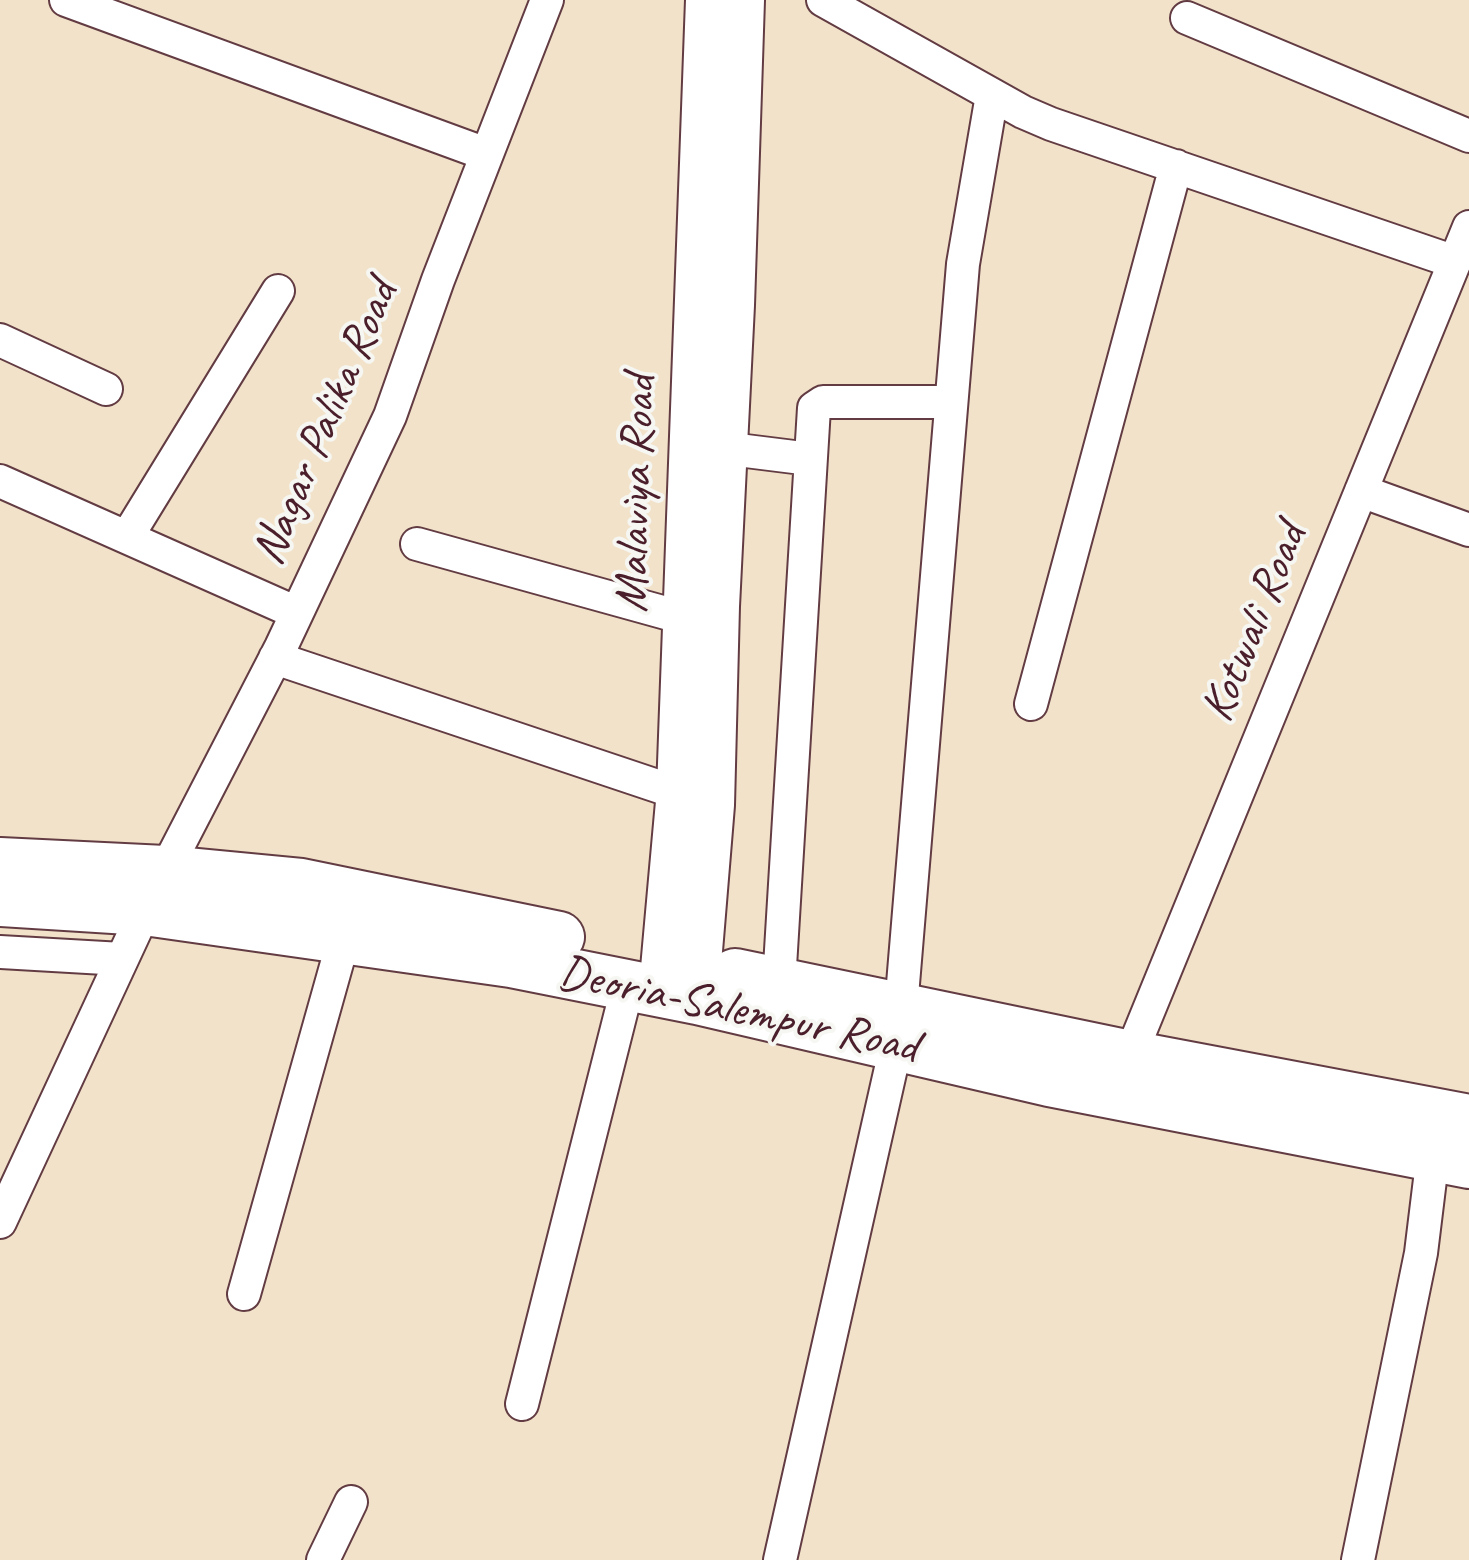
<!DOCTYPE html>
<html>
<head>
<meta charset="utf-8">
<style>
	body { margin:0 }
	canvas { display:block; background:#f1e2c9 }
</style>
</head>
<body>
<canvas width="1469" height="1560"></canvas>
<script>
const context = document.querySelector('canvas').getContext('2d');
context.lineJoin = 'round';
const toPath = rows => new Path2D(rows.map(r => 'M' + r).join(''));
function trace(path, color, width, dash) { context.strokeStyle = color; context.lineWidth = width; context.lineCap = dash ? 'butt' : 'round'; context.setLineDash(dash || []); context.stroke(path); }
function label(font, color, halo, rows, align = 'center') {
  context.font = font + ' Caveat,sans-serif'; context.lineWidth = 8; context.setLineDash([]); context.textBaseline = 'middle'; context.strokeStyle = halo; context.fillStyle = color; for (const [text, x, y, turn = 0] of rows) {
    context.save(); context.translate(x, y); context.rotate((+turn || 0) * Math.PI / 180); context.textAlign = isNaN(turn) ? turn : align; if (halo) context.strokeText(text, 0, 0); context.fillText(text, 0, 0); context.restore();
  }
}
const minor = toPath([
	[66,0,486,154],
	[823,0,1023,112,1051,124,1455,262],
	[1187,18,1469,136],
	[0,340,106,389],
	[706,446,810,459],
	[0,481,297,613],
	[1361,491,1469,530],
	[127,537,278,291],
	[417,544,684,618],
	[275,658,699,800],
	[1031,704,1176,166],
	[0,952,122,959],
	[779,983,814,408,823,402,951,402],
	[901,1008,963,264,992,95],
	[1130,1056,1469,227],
	[0,1222,145,910,281,647,390,416,438,280,547,0],
	[244,1294,344,938],
	[522,1404,628,985],
	[323,1560,351,1502],
	[780,1560,896,1046],
	[1358,1560,1421,1253,1433,1155]
]);
const major = toPath([
	[660,991,678,791,707,0],
	[697,999,713,805,718,606,733,305,743,0]
]);
const highway = toPath([
	[0,863,165,871,301,884,559,937],
	[0,901,145,910,511,962,697,999,1049,1081,1469,1163],
	[735,974,1130,1056,1469,1120]
]);
const streetNames = [
	["Nagar Palika Road",326,423,-67],
	["Malaviya Road",637,494,-88],
	["Kotwali Road",1255,623,-68],
	["Deoria-Salempur Road",738,1011,12]
];
trace(minor, '#633c43', 36);
trace(major, '#633c43', 46);
trace(highway, '#633c43', 54);
trace(minor, '#fff', 32);
trace(major, '#fff', 42);
trace(highway, '#fff', 50);
label('48px', '#4a1f2b', '#f6f6f2', streetNames);
</script>
</body>
</html>
